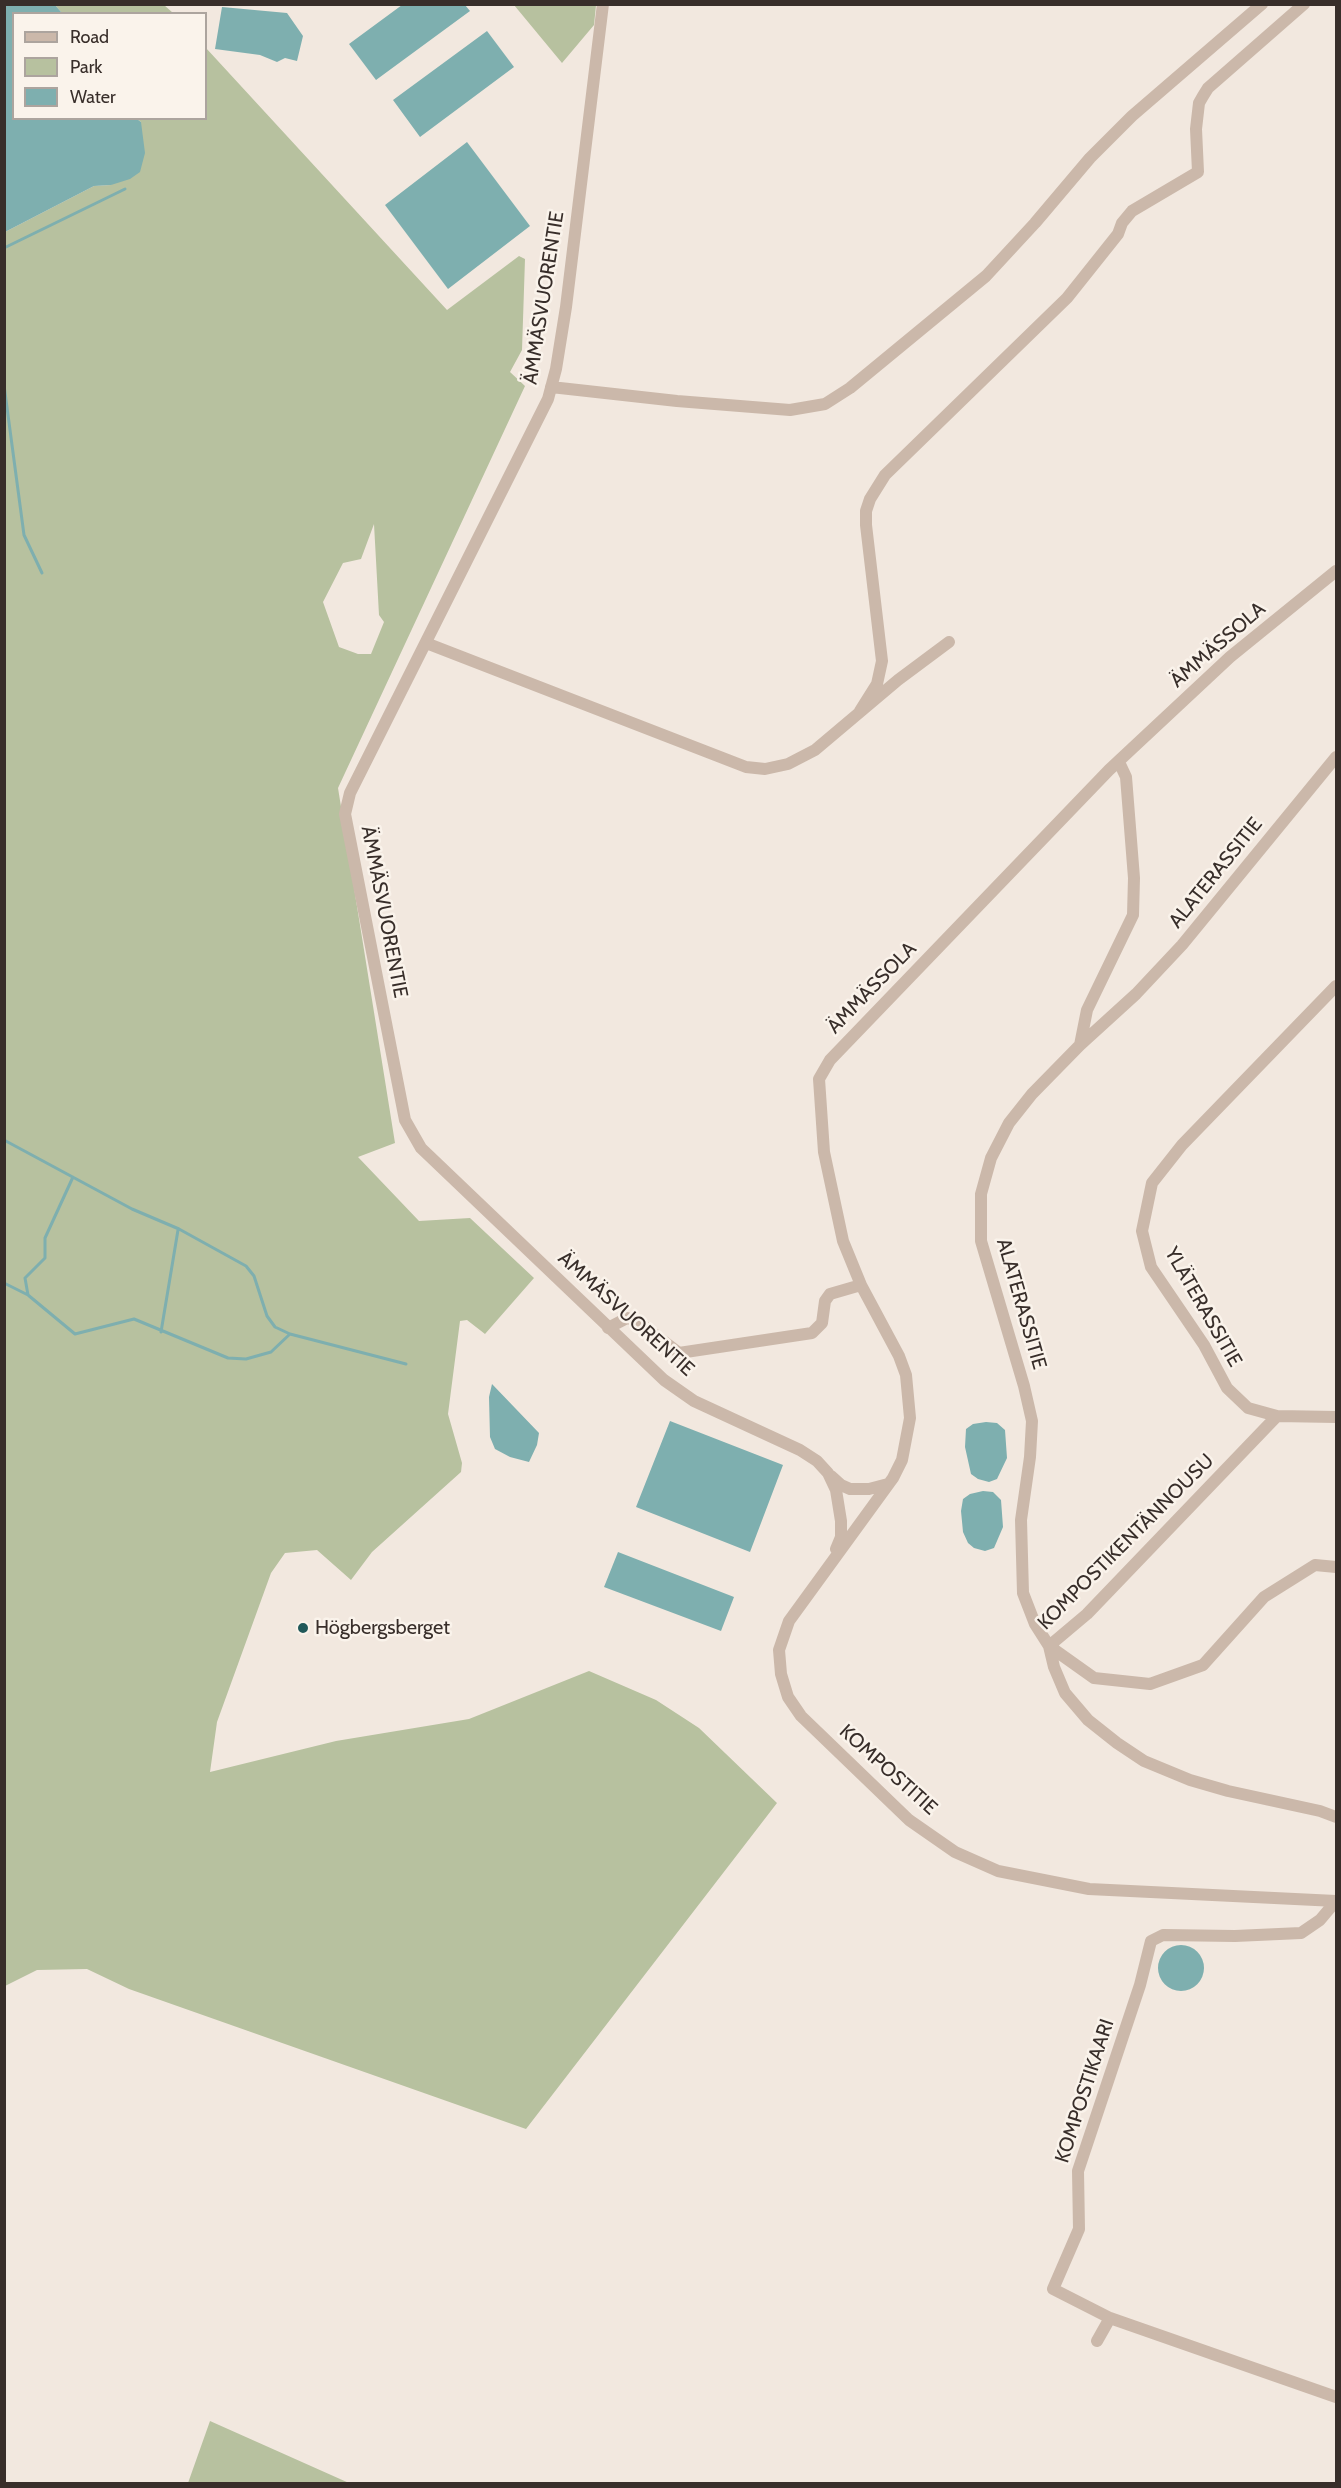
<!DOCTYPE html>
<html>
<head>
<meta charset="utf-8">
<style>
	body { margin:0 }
	#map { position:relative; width:1341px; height:2488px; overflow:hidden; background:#f2e8df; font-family:Cabin,sans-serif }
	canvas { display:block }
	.frame { position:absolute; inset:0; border:6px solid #382e2a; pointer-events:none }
	.legend { position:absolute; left:12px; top:12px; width:195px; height:108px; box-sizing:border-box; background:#faf3eb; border:2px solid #aca49e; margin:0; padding:8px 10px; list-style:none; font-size:18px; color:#382e2a }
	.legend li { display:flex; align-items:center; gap:12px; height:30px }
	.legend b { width:30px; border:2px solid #aca49e }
</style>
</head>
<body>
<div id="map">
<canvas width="1341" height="2488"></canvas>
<div class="frame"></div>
<ul class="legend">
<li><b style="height:8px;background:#cbb8aa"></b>Road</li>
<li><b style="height:16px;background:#b7c19f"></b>Park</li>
<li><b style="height:16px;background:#7eafaf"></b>Water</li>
</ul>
</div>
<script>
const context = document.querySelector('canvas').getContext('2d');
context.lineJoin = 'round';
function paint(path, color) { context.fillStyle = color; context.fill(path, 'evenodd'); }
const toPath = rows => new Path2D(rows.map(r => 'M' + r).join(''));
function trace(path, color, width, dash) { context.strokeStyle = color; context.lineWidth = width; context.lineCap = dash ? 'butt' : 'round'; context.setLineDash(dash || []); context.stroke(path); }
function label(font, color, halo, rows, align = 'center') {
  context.font = font + ' Cabin,sans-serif'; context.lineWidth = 5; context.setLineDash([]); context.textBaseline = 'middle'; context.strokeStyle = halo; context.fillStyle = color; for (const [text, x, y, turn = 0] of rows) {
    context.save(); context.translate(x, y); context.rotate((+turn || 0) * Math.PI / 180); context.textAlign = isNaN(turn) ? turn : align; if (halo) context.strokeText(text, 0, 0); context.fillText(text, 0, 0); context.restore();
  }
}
const green = toPath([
	[55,5,164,5,173,13,62,13],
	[514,5,596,5,594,25,562,63],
	[206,48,447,310,519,256,525,259,522,350,510,372,525,386,338,788,395,1143,358,1157,419,1221,470,1218,534,1278,485,1334,467,1320,460,1321,448,1414,462,1463,461,1472,372,1552,351,1580,317,1550,285,1553,271,1573,217,1722,210,1772,336,1741,469,1719,589,1671,656,1700,699,1728,777,1803,526,2129,129,1989,87,1969,37,1970,5,1986,5,232,94,186,111,185,141,122,137,119,206,118],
	[374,524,379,615,384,622,371,654,358,654,339,647,323,602,343,563,361,559],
	[210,2421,349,2483,188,2483]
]);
const water = toPath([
	[5,4,55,5,62,13,14,14,14,118,137,119,141,122,145,153,140,172,130,179,111,185,94,186,5,232],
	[402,5,465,5,470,11,376,80,349,44],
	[222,7,287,13,303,36,297,61,285,58,277,62,260,55,215,49],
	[487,31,514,67,420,137,393,100],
	[467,142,530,226,448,289,385,205],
	[492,1384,539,1433,537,1445,529,1462,510,1457,495,1449,490,1437,489,1397],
	[670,1421,783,1465,750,1552,636,1507],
	[986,1422,997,1423,1005,1430,1007,1458,997,1479,989,1482,978,1479,971,1474,965,1447,966,1429,973,1424],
	[983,1491,993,1492,1001,1500,1003,1527,994,1548,985,1551,974,1548,968,1543,963,1532,961,1511,963,1499,970,1494],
	[618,1552,734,1597,721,1631,604,1587],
	'1158 1968a23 23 0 1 1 46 0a23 23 0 1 1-46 0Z'
]);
const stream = toPath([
	[4,248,125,189],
	[4,385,24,535,42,573],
	[4,1140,132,1209,179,1229,246,1266,254,1276,267,1316,275,1327,290,1334,406,1364],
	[4,1283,28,1295,75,1334,134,1319,228,1358,246,1359,271,1352,290,1334],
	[28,1295,25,1278,45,1258,45,1238,73,1177],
	[161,1332,178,1230]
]);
const street = toPath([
	[603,4,566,307,556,369,548,399,350,793,345,814,405,1120,421,1148,664,1380,694,1401,800,1450,817,1461,828,1473,836,1490,841,1521,841,1537,836,1549],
	[551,387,677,401,790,410,825,404,850,388,986,276,1035,223,1090,158,1132,116,1262,4],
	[1336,571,1230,657,1109,770,830,1060,819,1079,824,1152,843,1241,861,1285,899,1356,906,1375,910,1418,902,1460,893,1478,789,1621,779,1650,781,1674,788,1697,801,1716,909,1820,955,1852,998,1871,1089,1889,1336,1901],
	[426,643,746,767,765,769,788,764,815,750,898,680,949,642],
	[860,711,877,684,882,661,866,525,866,511,870,499,885,475,1067,298,1118,234,1122,223,1132,211,1198,172,1196,129,1199,103,1203,96,1208,88,1304,4],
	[1336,757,1182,945,1136,994,1080,1045,1032,1094,1009,1123,991,1158,981,1194,981,1241,1024,1386,1032,1421,1030,1457,1021,1520,1023,1593,1035,1624,1049,1646,1094,1678,1150,1684,1203,1665,1264,1597,1315,1565,1336,1567],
	[1336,986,1182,1145,1152,1183,1142,1231,1151,1267,1204,1345,1227,1388,1248,1408,1277,1416,1336,1417],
	[1080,1045,1087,1010,1133,915,1134,878,1126,777,1119,762],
	[608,1328,627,1318,637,1321,679,1353,812,1333,822,1323,825,1301,830,1294,861,1285],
	[1277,1416,1087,1614,1049,1646,1054,1667,1065,1693,1088,1720,1117,1743,1144,1761,1190,1780,1228,1791,1320,1811,1336,1817],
	[831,1476,841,1485,850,1489,869,1489,888,1484],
	[1336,1901,1320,1920,1301,1933,1235,1936,1163,1935,1151,1941,1140,1985,1078,2171,1079,2229,1053,2289,1110,2318,1336,2397],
	[1097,2341,1110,2318]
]);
const markers = [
	[303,1628,6,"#205859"]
];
const streetNames = [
	["ÄMMÄSVUORENTIE",544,298,-81],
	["ÄMMÄSSOLA",1218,645,-41],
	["ALATERASSITIE",1216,873,-51],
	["ÄMMÄSVUORENTIE",384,912,79],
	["ÄMMÄSSOLA",872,988,-46],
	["ALATERASSITIE",1021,1304,74],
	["YLÄTERASSITIE",1203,1307,60],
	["ÄMMÄSVUORENTIE",626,1314,42],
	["KOMPOSTIKENTÄNNOUSU",1126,1542,-45],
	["KOMPOSTITIE",888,1770,42],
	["KOMPOSTIKAARI",1085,2091,-72]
];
const poiNames = [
	["Högbergsberget",315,1628]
];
paint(green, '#b7c19f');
paint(water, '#7eafaf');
trace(stream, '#7eafaf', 3);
trace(street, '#cbb8aa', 12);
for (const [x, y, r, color] of markers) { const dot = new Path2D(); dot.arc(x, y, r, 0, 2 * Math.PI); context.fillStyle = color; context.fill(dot); trace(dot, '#faf3eb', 2); }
label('20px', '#382e2a', '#faf3eb', streetNames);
label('20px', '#382e2a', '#faf3eb', poiNames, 'left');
</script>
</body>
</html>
